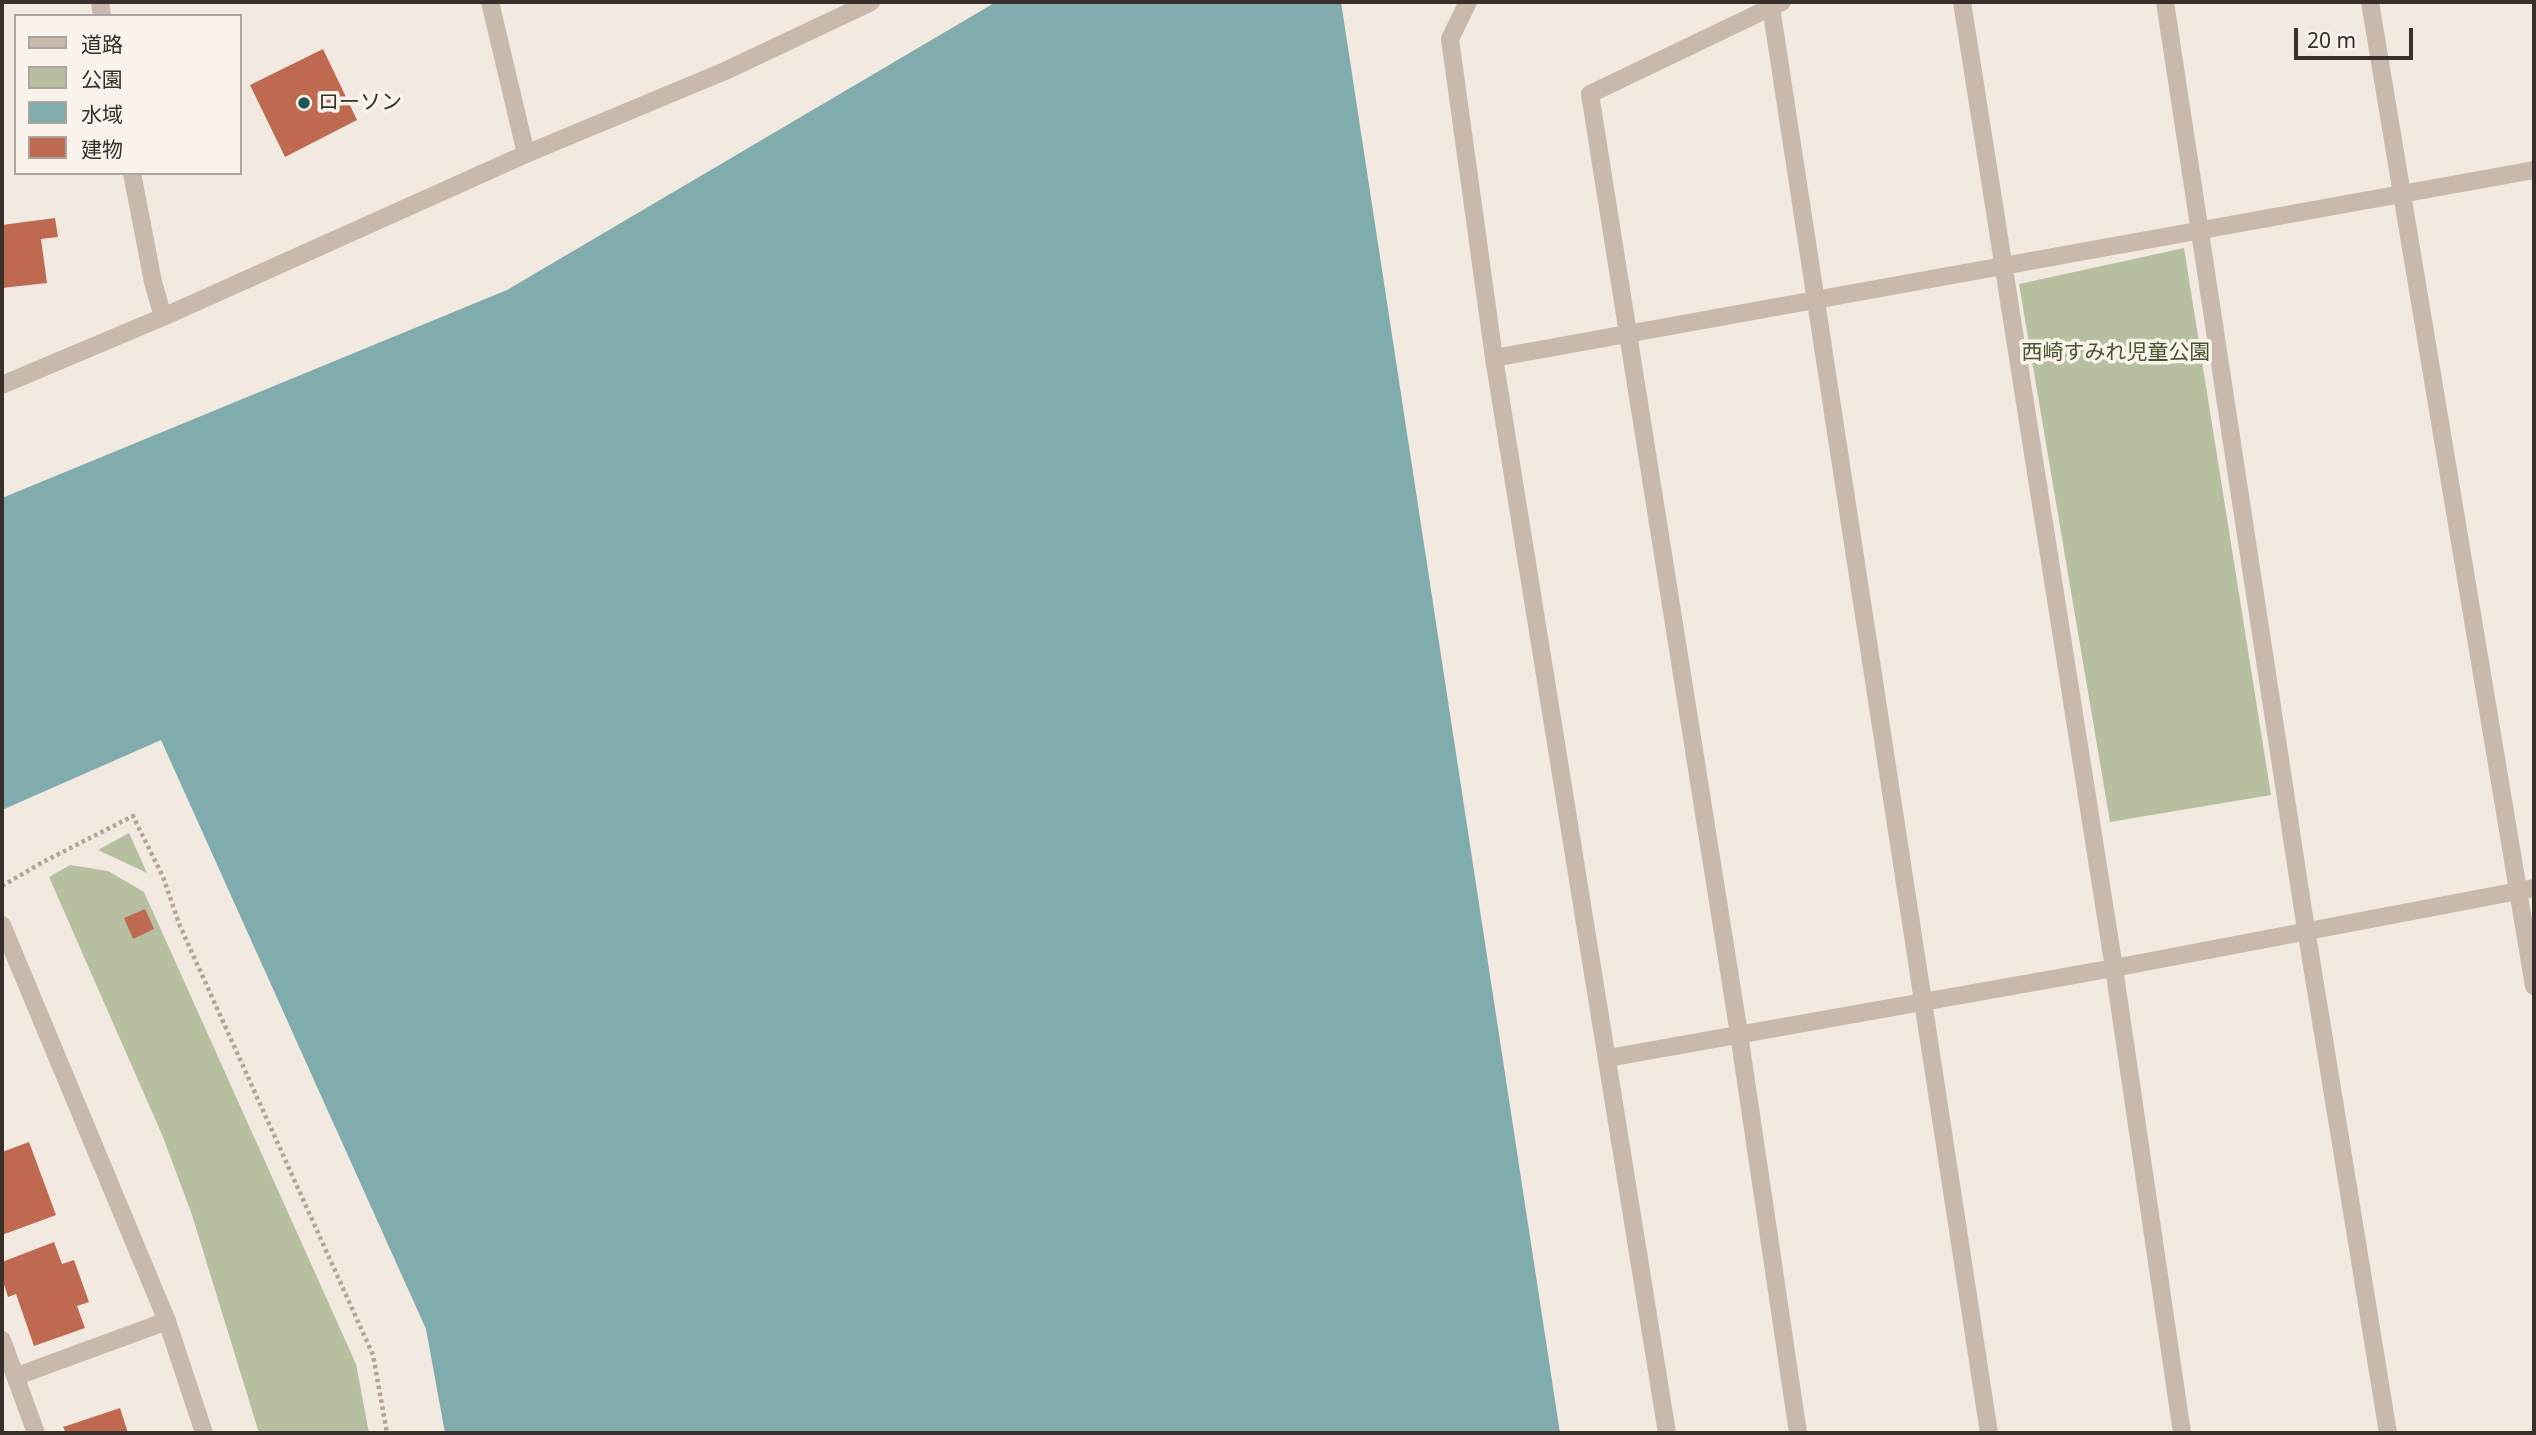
<!DOCTYPE html>
<html>
<head>
<meta charset="utf-8">
<style>
	body { margin:0 }
	#map { position:relative; width:2536px; height:1435px; overflow:hidden; background:#f2e9e0; font-family:"Noto Sans","Noto Sans JP",sans-serif }
	canvas { display:block }
	.frame { position:absolute; inset:0; border:4px solid #382f2b; pointer-events:none }
	.legend { position:absolute; left:14px; top:14px; width:228px; height:161px; box-sizing:border-box; background:#f9f3ec; border:2px solid #aca59f; margin:0; padding:9px 12px; list-style:none; font-size:21px; color:#382f2b }
	.legend li { display:flex; align-items:center; gap:14px; height:35px }
	.legend b { width:35px; border:2px solid #aca59f }
	.scale { position:absolute; left:2294px; top:28px; width:119px; height:32px; box-sizing:border-box; border:4px solid #382f2b; border-top:0; padding-left:9px; font-size:21px; line-height:24px; white-space:nowrap; color:#382f2b; -webkit-text-stroke:5px #f9f3ec; paint-order:stroke }
</style>
</head>
<body>
<div id="map">
<canvas width="2536" height="1435"></canvas>
<div class="frame"></div>
<ul class="legend">
<li><b style="height:9px;background:#c9b9ac"></b>道路</li>
<li><b style="height:19px;background:#b6c0a0"></b>公園</li>
<li><b style="height:19px;background:#80acad"></b>水域</li>
<li><b style="height:19px;background:#bf6951"></b>建物</li>
</ul>
<div class="scale">20 m</div>
</div>
<script>
const context = document.querySelector('canvas').getContext('2d');
context.lineJoin = 'round';
function paint(path, color) { context.fillStyle = color; context.fill(path, 'evenodd'); }
const toPath = rows => new Path2D(rows.map(r => 'M' + r).join(''));
function trace(path, color, width, dash) { context.strokeStyle = color; context.lineWidth = width; context.lineCap = dash ? 'butt' : 'round'; context.setLineDash(dash || []); context.stroke(path); }
function label(font, color, halo, rows, align = 'center') {
  context.font = font + ' "Noto Sans","Noto Sans JP",sans-serif'; context.lineWidth = 7; context.setLineDash([]); context.textBaseline = 'middle'; context.strokeStyle = halo; context.fillStyle = color; for (const [text, x, y, turn = 0] of rows) {
    context.save(); context.translate(x, y); context.rotate((+turn || 0) * Math.PI / 180); context.textAlign = isNaN(turn) ? turn : align; if (halo) context.strokeText(text, 0, 0); context.fillText(text, 0, 0); context.restore();
  }
}
const green = toPath([
	[2184,248,2271,795,2110,822,2019,284],
	[129,833,147,873,98,850],
	[70,865,108,871,144,892,356,1364,369,1433,259,1433,192,1215,163,1137,49,877]
]);
const water = toPath([
	[996,2,1341,2,1560,1433,445,1433,426,1329,161,740,2,810,2,498,507,290]
]);
const building = toPath([
	[323,49,357,120,285,157,250,85],
	[55,218,58,237,41,239,47,283,2,288,2,225],
	[145,909,154,929,133,939,124,918],
	[29,1142,56,1215,2,1235,2,1152],
	[54,1242,62,1264,74,1260,89,1302,77,1306,85,1328,34,1346,16,1294,8,1297,2,1278,2,1262],
	[120,1408,128,1433,66,1433,63,1427]
]);
const path = toPath([
	[2,886,43,862,133,816,163,877,180,926,373,1355,387,1433]
]);
const minor = toPath([
	[100,2,102,16],
	[490,2,526,154],
	[1782,2,1590,94,1739,1034,1798,1433],
	[1962,2,2114,968,2182,1433],
	[2165,2,2302,904,2388,1433],
	[2370,2,2534,986],
	[1771,7,1989,1433],
	[132,173,153,282,163,317],
	[1494,358,2534,170],
	[2,385,163,317,526,154,725,71,871,2],
	[1608,1058,2114,968,2534,888],
	[2,1340,36,1433],
	[17,1376,167,1321]
]);
const tertiary = toPath([
	[1468,2,1450,39,1494,358,1667,1433],
	[2,925,167,1321,204,1433]
]);
const markers = [
	[304,103,7,"#225557"]
];
const poiNames = [
	["ローソン",318,103]
];
const parkNames = [
	["西崎すみれ児童公園",2116,353]
];
paint(green, '#b6c0a0');
paint(water, '#80acad');
paint(building, '#bf6951');
trace(path, '#b5a396', 4.5, [3.5, 3.5]);
trace(minor, '#c9b9ac', 18);
trace(tertiary, '#c9b9ac', 18);
for (const [x, y, r, color] of markers) { const dot = new Path2D(); dot.arc(x, y, r, 0, 2 * Math.PI); context.fillStyle = color; context.fill(dot); trace(dot, '#f9f3ec', 2.5); }
label('21px', '#382f2b', '#f9f3ec', poiNames, 'left');
label('21px', '#485530', '#f9f3ec', parkNames);
</script>
</body>
</html>
